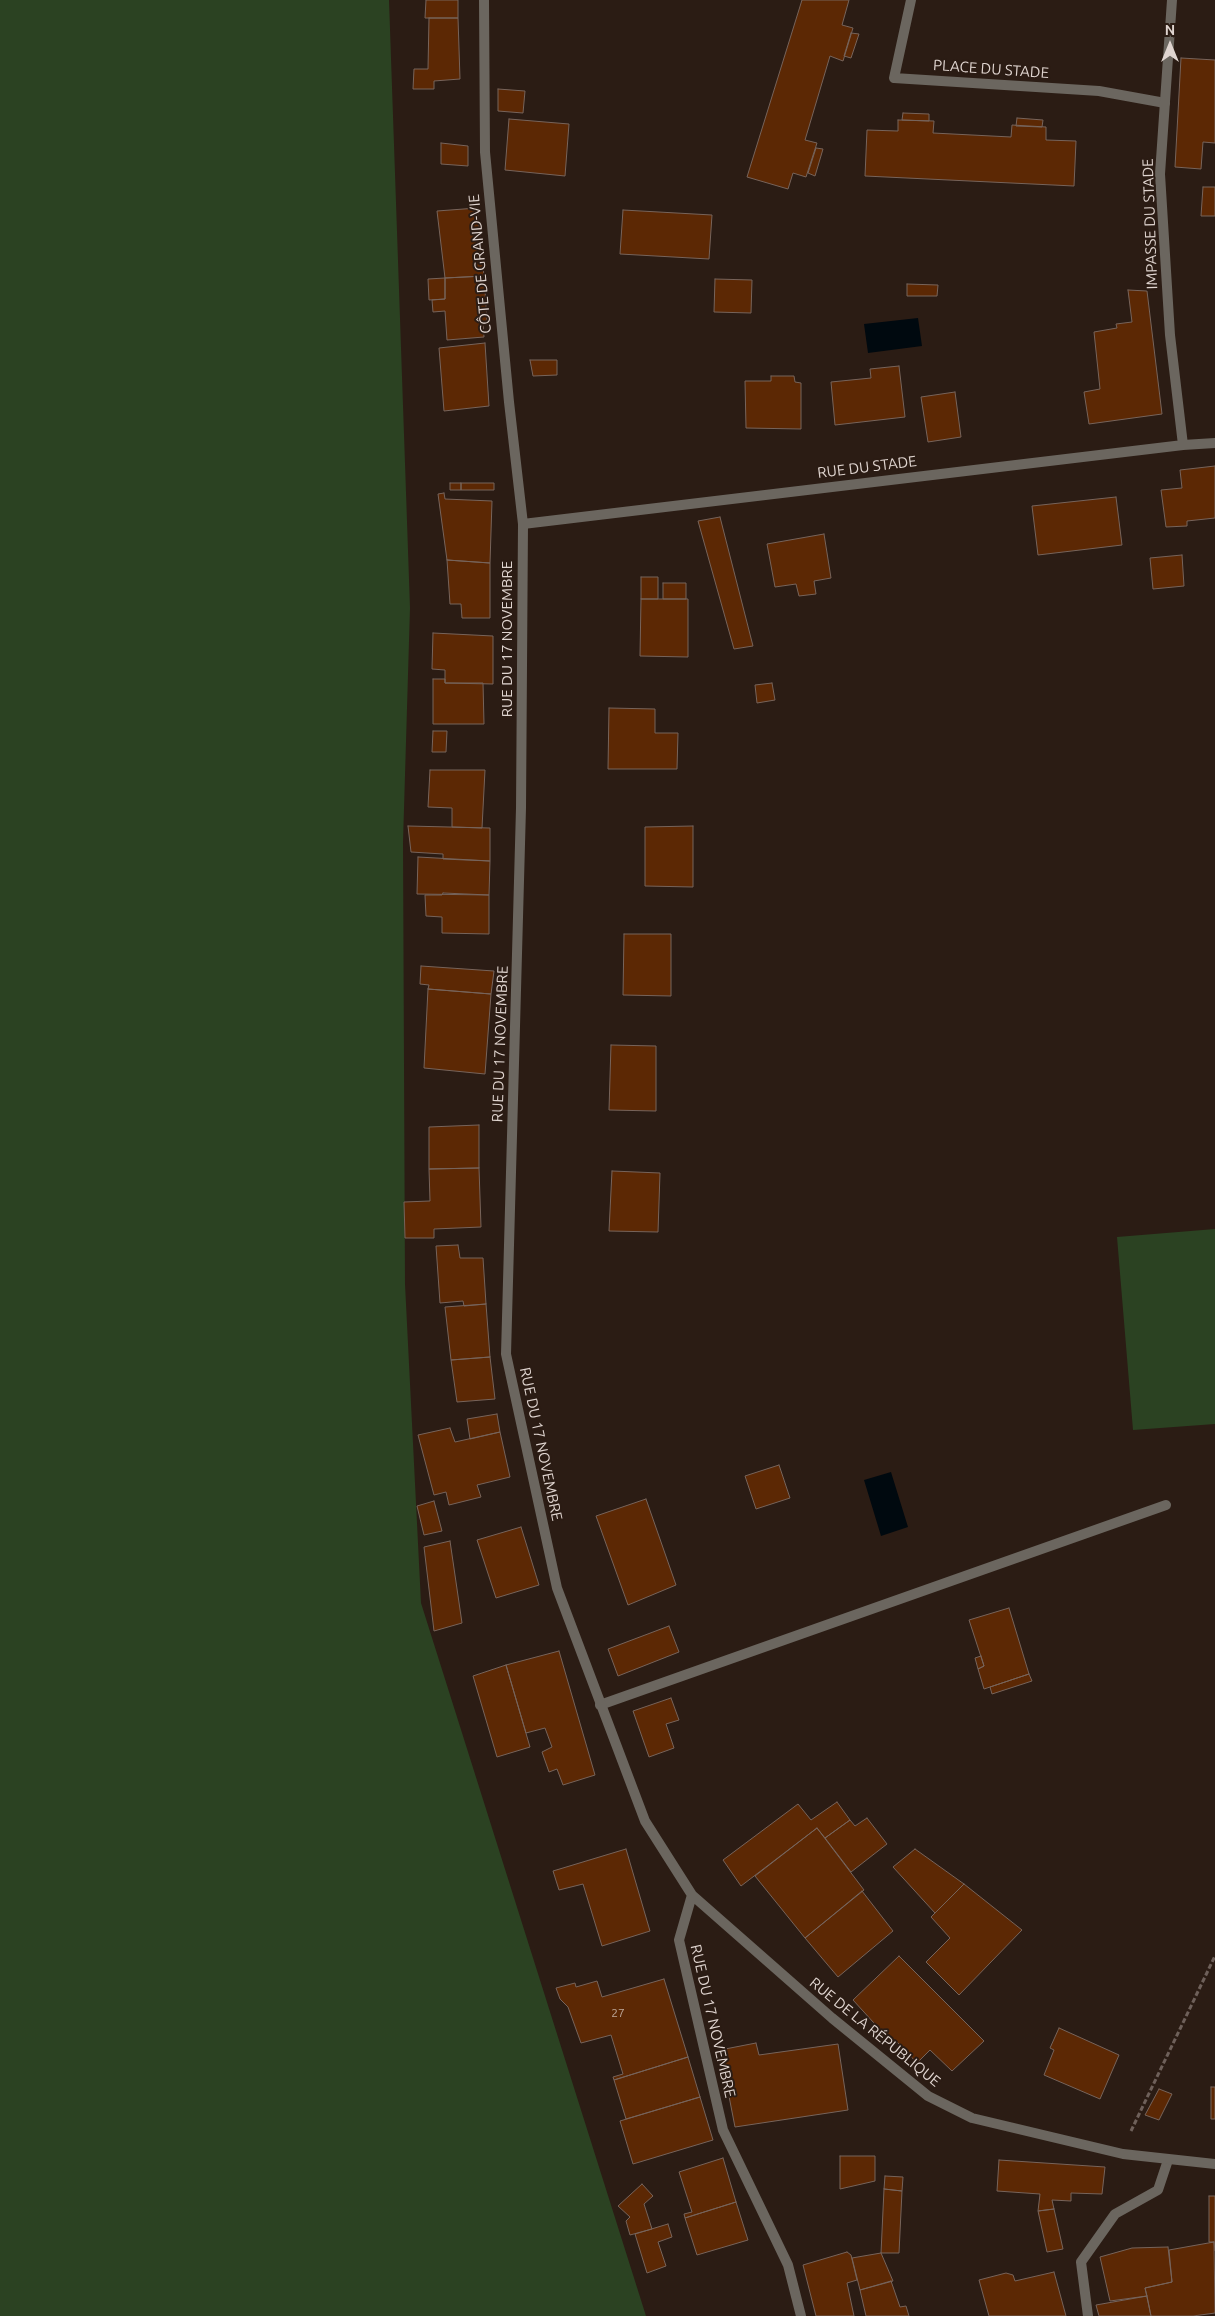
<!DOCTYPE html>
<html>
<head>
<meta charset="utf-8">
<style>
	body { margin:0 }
	#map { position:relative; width:1215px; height:2316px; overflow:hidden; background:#2b1c14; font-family:Ubuntu,sans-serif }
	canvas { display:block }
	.north { position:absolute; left:1145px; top:20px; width:50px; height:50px; -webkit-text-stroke:4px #2b1c14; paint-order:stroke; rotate:0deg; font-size:14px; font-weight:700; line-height:20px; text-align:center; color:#dfd4cf }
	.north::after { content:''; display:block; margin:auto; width:18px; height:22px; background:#dfd4cf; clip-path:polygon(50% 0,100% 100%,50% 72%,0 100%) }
</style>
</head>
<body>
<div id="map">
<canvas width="1215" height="2316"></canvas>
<div class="north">N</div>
</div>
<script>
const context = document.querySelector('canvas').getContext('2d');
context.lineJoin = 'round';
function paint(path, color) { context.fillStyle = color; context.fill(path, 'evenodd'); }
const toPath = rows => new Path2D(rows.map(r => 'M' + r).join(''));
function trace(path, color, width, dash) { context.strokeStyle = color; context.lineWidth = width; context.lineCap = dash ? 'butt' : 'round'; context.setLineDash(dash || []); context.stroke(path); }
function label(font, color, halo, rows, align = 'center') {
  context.font = font + ' Ubuntu,sans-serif'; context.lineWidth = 4; context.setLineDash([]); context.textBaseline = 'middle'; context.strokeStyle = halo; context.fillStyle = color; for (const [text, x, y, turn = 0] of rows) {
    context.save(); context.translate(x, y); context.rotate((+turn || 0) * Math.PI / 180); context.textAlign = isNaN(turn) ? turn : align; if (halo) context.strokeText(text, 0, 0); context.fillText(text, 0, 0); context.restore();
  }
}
const green = toPath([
	[0,0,389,0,410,608,403,842,405,1284,421,1603,646,2316,0,2316],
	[1215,1229,1215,1424,1133,1430,1117,1237]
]);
const water = toPath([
	[918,318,922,346,868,353,864,324],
	[891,1472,908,1527,881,1536,864,1480]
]);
const building = toPath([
	[426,0,458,0,458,18,425,18,426,0],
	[802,0,849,0,842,25,853,28,843,61,830,56,805,140,817,143,806,177,793,173,788,189,747,177,802,0],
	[429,18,458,18,460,79,434,81,434,89,413,89,414,69,428,69,429,18],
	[851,33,859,34,851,58,844,56,851,33],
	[1181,58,1215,60,1215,143,1203,142,1201,169,1175,167,1181,58],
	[498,89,525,91,523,113,498,111,498,89],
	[903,113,929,114,929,121,902,120,903,113],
	[1017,118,1043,120,1042,127,1016,126,1017,118],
	[509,119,569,124,565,176,505,170,509,119],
	[898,120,934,121,933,133,1011,137,1012,125,1046,127,1046,140,1076,141,1074,186,865,176,867,130,898,131,898,120],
	[441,143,468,146,468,166,441,164,441,143],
	[816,148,823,149,815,176,808,173,816,148],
	[1203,187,1215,187,1215,216,1201,216,1203,187],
	[477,208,484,276,445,278,437,211,477,208],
	[623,210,712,215,709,259,620,254,623,210],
	[484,276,487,321,483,322,484,337,447,340,445,311,433,312,432,300,445,299,445,278,484,276],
	[445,278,445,299,429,300,428,279,445,278],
	[715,279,752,280,751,313,714,312,715,279],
	[907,284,938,285,937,296,907,296,907,284],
	[1128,290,1147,291,1162,414,1089,424,1084,392,1100,389,1094,332,1117,328,1116,324,1132,322,1128,290],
	[485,343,489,406,444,411,439,348,485,343],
	[530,360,557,360,557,375,533,376,530,360],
	[899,366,905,417,835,425,831,382,871,378,870,369,899,366],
	[771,376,794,376,795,382,801,383,801,429,746,428,745,381,771,381,771,376],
	[955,392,961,437,928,442,921,397,955,392],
	[1215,466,1215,518,1187,521,1187,526,1166,527,1161,490,1182,488,1180,470,1215,466],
	[450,483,461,483,461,490,450,490,450,483],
	[461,483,494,483,494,490,461,490,461,483],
	[444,493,445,499,492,501,490,563,447,560,438,494,444,493],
	[1116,497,1122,545,1038,555,1032,506,1116,497],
	[720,517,753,646,734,649,698,521,720,517],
	[824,534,831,578,814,581,816,594,799,596,796,584,775,587,767,544,824,534],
	[1182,555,1184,586,1153,589,1150,558,1182,555],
	[447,560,490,563,490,618,462,618,461,604,450,604,447,560],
	[641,577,658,577,658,599,641,599,641,577],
	[663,583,686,583,686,599,663,599,663,583],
	[641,599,688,599,688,657,640,656,641,599],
	[433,633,493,636,493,684,445,683,445,670,432,669,433,633],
	[433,679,445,679,445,683,483,683,484,724,433,724,433,679],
	[772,683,775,700,757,703,755,685,772,683],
	[609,708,655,709,655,733,678,733,677,769,608,769,609,708],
	[433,731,447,731,446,752,432,752,433,731],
	[430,770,485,770,482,828,452,827,452,808,428,807,430,770],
	[408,826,490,828,490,861,443,859,443,854,411,852,408,826],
	[693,826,693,887,645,886,645,827,693,826],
	[418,857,490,861,489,895,417,894,418,857],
	[443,893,489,895,489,934,442,933,442,917,426,916,425,895,442,895,443,893],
	[624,934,671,934,671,996,623,995,624,934],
	[421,966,494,971,491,994,428,989,429,985,420,984,421,966],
	[428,989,491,994,485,1074,424,1068,428,989],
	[611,1045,656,1046,656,1111,609,1110,611,1045],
	[479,1125,479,1168,429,1169,429,1127,479,1125],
	[479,1168,481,1227,434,1229,434,1238,405,1238,404,1202,430,1201,429,1169,479,1168],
	[612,1171,660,1173,658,1232,609,1231,612,1171],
	[458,1245,460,1258,483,1258,486,1304,464,1306,463,1301,440,1303,436,1246,458,1245],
	[486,1304,490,1357,451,1360,445,1307,486,1304],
	[490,1357,495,1399,457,1402,451,1360,490,1357],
	[497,1414,500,1432,470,1439,467,1419,497,1414],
	[450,1428,455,1442,500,1432,510,1477,477,1485,481,1497,449,1505,446,1492,434,1495,418,1435,450,1428],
	[779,1465,790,1498,756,1509,745,1476,779,1465],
	[646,1499,676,1585,628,1605,596,1516,646,1499],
	[434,1501,442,1531,424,1535,417,1506,434,1501],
	[521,1527,539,1585,496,1598,477,1540,521,1527],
	[450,1541,462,1623,434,1631,424,1547,450,1541],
	[1009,1608,1029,1674,984,1689,978,1669,984,1666,969,1620,1009,1608],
	[669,1626,679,1652,618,1676,608,1649,669,1626],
	[559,1651,595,1775,563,1785,557,1769,549,1772,542,1752,552,1747,545,1728,526,1733,506,1665,559,1651],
	[981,1656,984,1666,978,1669,975,1658,981,1656],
	[506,1665,530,1747,497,1757,473,1676,506,1665],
	[1029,1674,1032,1681,992,1694,990,1687,1029,1674],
	[671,1698,679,1720,666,1724,674,1748,649,1757,633,1711,671,1698],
	[837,1802,850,1820,825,1838,817,1828,741,1886,723,1860,798,1804,811,1820,837,1802],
	[867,1818,887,1844,851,1872,825,1838,850,1820,855,1826,867,1818],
	[817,1828,864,1890,805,1938,755,1876,817,1828],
	[626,1849,650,1931,602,1946,583,1884,559,1890,553,1871,626,1849],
	[915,1849,964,1884,935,1913,893,1867,915,1849],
	[964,1884,1022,1930,959,1995,926,1962,950,1938,931,1917,964,1884],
	[862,1891,893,1931,838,1977,805,1938,862,1891],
	[899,1956,984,2041,952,2071,930,2050,917,2063,897,2042,894,2045,853,2000,899,1956],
	[664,1979,688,2057,614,2080,613,2077,623,2074,611,2035,581,2043,568,2007,560,1999,556,1988,575,1983,576,1987,597,1981,602,1997,664,1979],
	[1059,2028,1119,2055,1100,2099,1044,2075,1054,2050,1050,2048,1059,2028],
	[756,2043,759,2055,838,2044,848,2110,735,2127,720,2050,756,2043],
	[688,2057,700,2097,626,2119,614,2080,688,2057],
	[1211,2087,1215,2087,1215,2119,1211,2119,1211,2087],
	[1159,2089,1172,2094,1159,2120,1145,2115,1159,2089],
	[700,2097,713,2140,633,2164,620,2121,700,2097],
	[840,2156,875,2156,875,2181,840,2189,840,2156],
	[723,2158,736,2202,685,2218,684,2214,692,2212,679,2172,723,2158],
	[999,2160,1105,2167,1102,2194,1071,2193,1071,2201,1052,2200,1054,2209,1038,2211,1040,2194,997,2191,999,2160],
	[885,2176,903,2177,902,2191,884,2189,885,2176],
	[642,2184,653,2196,644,2204,652,2229,630,2235,626,2221,630,2217,618,2206,642,2184],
	[884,2189,902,2191,899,2253,881,2253,884,2189],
	[1209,2196,1215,2196,1215,2251,1214,2242,1209,2242,1209,2196],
	[736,2202,748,2240,697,2255,685,2218,736,2202],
	[1054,2209,1063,2249,1047,2252,1038,2211,1054,2209],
	[668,2224,672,2237,658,2242,666,2266,647,2273,635,2234,668,2224],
	[1214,2242,1215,2313,1193,2316,1151,2316,1145,2288,1172,2282,1169,2250,1214,2242],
	[1168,2247,1172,2282,1145,2288,1147,2296,1110,2301,1100,2257,1132,2248,1168,2247],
	[847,2252,851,2255,857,2280,847,2283,854,2316,816,2316,803,2265,847,2252],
	[881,2253,893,2281,860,2290,852,2258,881,2253],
	[1054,2272,1066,2316,989,2316,979,2280,1006,2273,1013,2275,1015,2281,1054,2272],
	[891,2281,900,2307,906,2306,909,2316,866,2316,860,2290,891,2281],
	[1147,2296,1151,2316,1099,2316,1096,2305,1147,2296]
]);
const path = toPath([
	[1131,2131,1215,1956]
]);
const service = toPath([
	[911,0,894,78,1099,91,1165,103],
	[600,1705,1166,1505],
	[1088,2316,1081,2262,1115,2214,1158,2190,1168,2160]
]);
const minor = toPath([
	[484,0,485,152,509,402,523,524,521,808,506,1354,557,1588,645,1821,692,1895,679,1940,723,2130,788,2265,801,2316],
	[1172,0,1160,174,1170,335,1183,445],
	[523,524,1183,445,1215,443],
	[692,1895,832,2018,928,2096,972,2118,1123,2154,1215,2164]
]);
const numberNames = [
	["27",618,2013]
];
const streetNames = [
	["PLACE DU STADE",991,69,4],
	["IMPASSE DU STADE",1150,224,-92],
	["CÔTE DE GRAND-VIE",480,264,-95],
	["RUE DU STADE",867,467,-7],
	["RUE DU 17 NOVEMBRE",507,639,-90],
	["RUE DU 17 NOVEMBRE",500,1044,-88],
	["RUE DU 17 NOVEMBRE",541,1444,78],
	["RUE DU 17 NOVEMBRE",713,2021,77],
	["RUE DE LA RÉPUBLIQUE",875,2032,39]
];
paint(green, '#2b4222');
paint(water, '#00090f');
paint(building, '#5c2804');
trace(building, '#77645b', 1);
trace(path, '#6e605a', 3, [5, 2.5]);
trace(service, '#6b665f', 10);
trace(minor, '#6b665f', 10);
label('12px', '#bea99c', null, numberNames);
label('15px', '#dfd4cf', '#2b1c14', streetNames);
</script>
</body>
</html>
